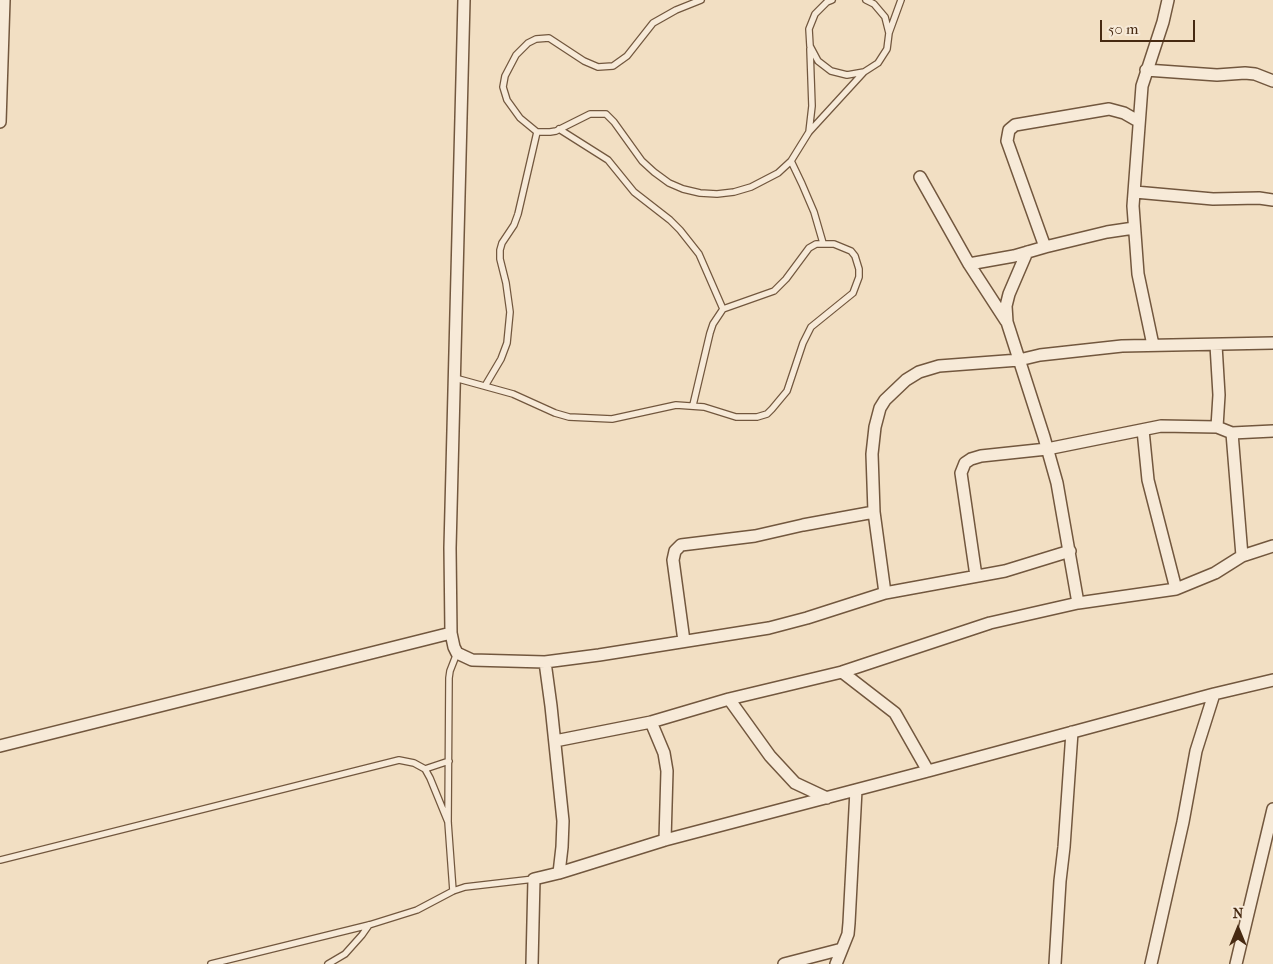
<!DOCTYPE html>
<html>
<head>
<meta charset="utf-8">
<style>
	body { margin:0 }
	#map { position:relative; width:1273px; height:964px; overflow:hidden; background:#f2dfc3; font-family:"IM FELL French Canon",serif }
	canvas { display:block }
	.north { position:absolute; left:1213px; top:904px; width:50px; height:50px; -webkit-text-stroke:4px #f7ead8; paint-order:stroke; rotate:0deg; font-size:14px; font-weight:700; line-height:20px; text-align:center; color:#472a12 }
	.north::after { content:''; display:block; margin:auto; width:18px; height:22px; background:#472a12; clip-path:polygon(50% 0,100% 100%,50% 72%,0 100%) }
	.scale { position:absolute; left:1100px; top:20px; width:95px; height:22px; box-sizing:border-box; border:2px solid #472a12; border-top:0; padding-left:6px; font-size:15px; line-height:18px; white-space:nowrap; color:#472a12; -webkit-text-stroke:4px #f7ead8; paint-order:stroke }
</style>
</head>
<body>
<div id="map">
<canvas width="1273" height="964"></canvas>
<div class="north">N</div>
<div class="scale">50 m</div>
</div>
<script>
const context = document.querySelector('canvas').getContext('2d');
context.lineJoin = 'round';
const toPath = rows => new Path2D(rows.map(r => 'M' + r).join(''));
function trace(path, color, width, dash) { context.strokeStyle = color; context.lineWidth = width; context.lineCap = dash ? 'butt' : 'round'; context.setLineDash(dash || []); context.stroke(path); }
const lane = toPath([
	[701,0,676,10,653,23,627,56,613,66,598,67,584,61,549,38,536,39,528,43,516,55,505,76,503,87,507,100,520,118,537,132,550,132,556,131,590,114,606,114,614,122,642,161,654,172,669,183,683,189,700,193,717,194,734,192,751,187,778,173,791,161,809,132,864,72],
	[832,0,827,2,815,14,809,29,810,46,818,61,831,71,847,75,864,72,878,63,887,49,889,33,885,17,874,4,866,0],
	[889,33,901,0],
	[559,129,608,160,634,192,670,220,680,230,699,254,723,309],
	[809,132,812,106,810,49],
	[791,161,802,184,814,212,823,243],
	[455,378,513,394,555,413,569,417,612,419,676,405,704,407,736,417,757,417,767,414,772,409,787,391,803,343,811,327,853,293,859,277,859,269,855,256,851,251,834,244,816,244,809,248,786,279,774,291,723,309,713,324,710,333,693,405],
	[485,386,501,359,507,343,510,312,506,283,500,259,500,250,502,243,514,225,518,214,537,132],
	[425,769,449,761],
	[0,860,399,760,414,763,425,769,430,778,448,822],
	[453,891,448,822,449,678,450,671,457,653],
	[211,964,369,925,417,910,453,891,465,887,534,879],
	[328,964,345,954,362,935,369,925]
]);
const street = toPath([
	[464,0,450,548,451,633,454,647,457,653,472,660,545,662,551,706,563,821,562,847,559,873,534,879,532,964],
	[1146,70,1217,75,1245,73,1255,74,1273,81],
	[0,122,4,0],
	[920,177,969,264,1006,321],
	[1135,192,1213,199,1259,198,1273,200],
	[1045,247,1007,141,1009,130,1015,125,1109,109,1124,113,1138,121],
	[1027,252,1009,294,1006,306,1007,322,1044,437,1057,483,1078,603],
	[969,264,1014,256,1045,247,1107,232,1134,228],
	[1153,345,1138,274,1133,206,1142,86,1163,22,1168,0],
	[1216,345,1219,395,1217,427],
	[1143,430,1148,480,1176,589],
	[1232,433,1273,431],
	[976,576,961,473,965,463,971,459,981,456,1047,449,1161,426,1217,427,1232,433,1242,556],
	[885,593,874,512,872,454,875,427,880,408,885,400,906,380,919,372,939,366,1019,360,1040,355,1122,346,1273,343],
	[684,641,673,560,675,551,681,545,755,536,803,525,874,512],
	[545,662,599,655,769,628,807,618,885,593,1005,571,1070,551],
	[842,672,895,713,928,771],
	[729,699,770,756,795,783,827,798],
	[651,722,664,753,667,771,665,840],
	[555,741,651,722,729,699,842,672,990,623,1078,603,1176,589,1215,573,1242,556,1273,546],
	[0,746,451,633],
	[559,873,665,840,928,771,1214,694,1273,680],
	[784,964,842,949],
	[836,964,848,934,849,923,856,790],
	[1055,964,1060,881,1064,847,1072,732],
	[1151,964,1183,822,1196,751,1214,694],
	[1236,964,1273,809]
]);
trace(lane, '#72573e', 8);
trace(street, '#72573e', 14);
trace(lane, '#f7ead8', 5.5);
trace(street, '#f7ead8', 11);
</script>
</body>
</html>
